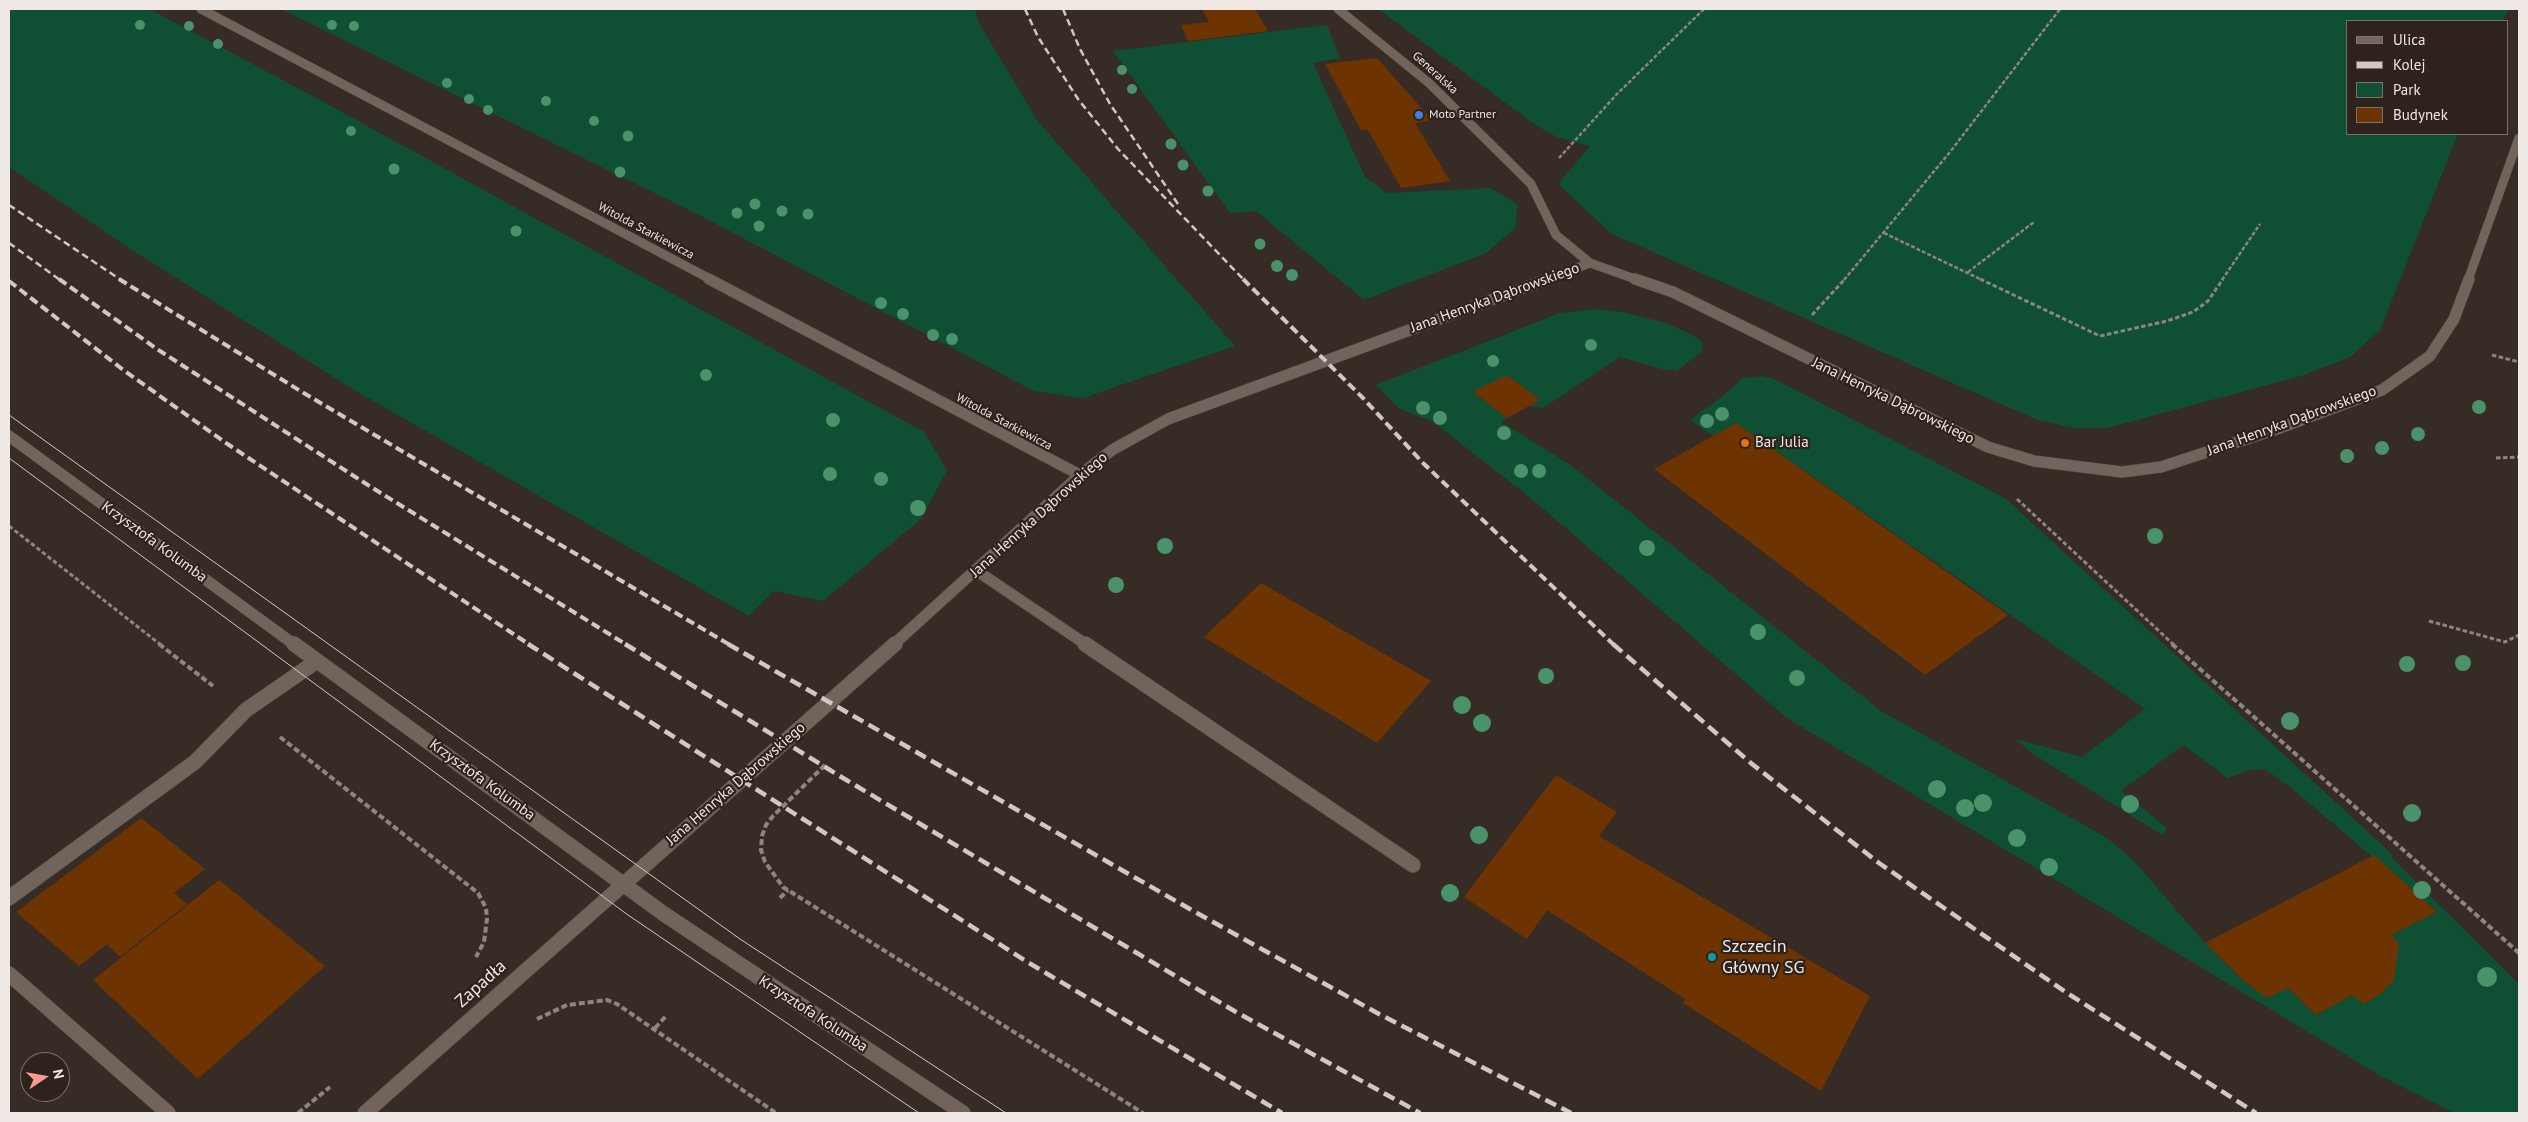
<!DOCTYPE html>
<html>
<head>
<meta charset="utf-8">
<style>
	body { margin:0 }
	#map { position:relative; width:2528px; height:1122px; overflow:hidden; background:#372c25; font-family:"PT Sans",sans-serif }
	canvas { display:block }
	.frame { position:absolute; inset:0; border:10px solid #f0e8e4; pointer-events:none }
	.legend { position:absolute; left:2346px; top:20px; width:162px; height:115px; box-sizing:border-box; background:#2d221c; border:1px solid #7b716c; margin:0; padding:6px 9px; list-style:none; font-size:15px; color:#f0e8e4 }
	.legend li { display:flex; align-items:center; gap:10px; height:25px }
	.legend b { width:25px; border:1px solid #7b716c }
	.north { position:absolute; left:20px; top:1052px; width:50px; height:50px; box-sizing:border-box; background:#2d221c; border:1px solid #7b716c; border-radius:50%; rotate:78deg; font-size:14px; font-weight:700; line-height:20px; text-align:center; color:#f0e8e4 }
	.north::after { content:''; display:block; margin:auto; width:18px; height:22px; background:#f59d90; clip-path:polygon(50% 0,100% 100%,50% 72%,0 100%) }
</style>
</head>
<body>
<div id="map">
<canvas width="2528" height="1122"></canvas>
<div class="frame"></div>
<ul class="legend">
<li><b style="height:6px;background:#71645c"></b>Ulica</li>
<li><b style="height:6px;background:#d1c8c4"></b>Kolej</li>
<li><b style="height:14px;background:#0f4f33"></b>Park</li>
<li><b style="height:14px;background:#6d3301"></b>Budynek</li>
</ul>
<div class="north">N</div>
</div>
<script>
const context = document.querySelector('canvas').getContext('2d');
context.lineJoin = 'round';
function paint(path, color) { context.fillStyle = color; context.fill(path, 'evenodd'); }
const toPath = rows => new Path2D(rows.map(r => 'M' + r).join(''));
function trace(path, color, width, dash) { context.strokeStyle = color; context.lineWidth = width; context.lineCap = dash ? 'butt' : 'round'; context.setLineDash(dash || []); context.stroke(path); }
function label(font, color, halo, rows, align = 'center') {
  context.font = font + ' "PT Sans",sans-serif'; context.lineWidth = 4.5; context.setLineDash([]); context.textBaseline = 'middle'; context.strokeStyle = halo; context.fillStyle = color; for (const [text, x, y, turn = 0] of rows) {
    context.save(); context.translate(x, y); context.rotate((+turn || 0) * Math.PI / 180); context.textAlign = isNaN(turn) ? turn : align; if (halo) context.strokeText(text, 0, 0); context.fillText(text, 0, 0); context.restore();
  }
}
const green = toPath([
	[9,9,149,9,309,94,924,432,947,470,921,519,823,601,774,591,749,616,356,391,132,250,9,167],
	[281,9,975,9,979,23,1037,120,1235,346,1083,398,1034,391,699,215],
	[1378,9,2508,9,2503,21,2347,21,2347,134,2458,134,2380,330,2350,357,2301,376,2107,428,2073,428,2035,419,1612,234,1558,184,1590,146,1557,137,1537,126],
	[1327,25,1340,58,1313,63,1365,177,1387,193,1491,188,1517,204,1516,227,1486,253,1364,300,1256,211,1230,213,1113,51],
	[1596,309,1623,312,1665,323,1693,335,1701,341,1703,347,1700,353,1677,371,1662,369,1620,357,1543,408,1530,406,1539,399,1507,376,1473,392,1507,418,1501,422,1569,464,1881,711,2107,838,2133,860,2205,943,2244,981,2267,997,2288,988,2316,1015,2352,995,2364,1004,2381,994,2394,980,2391,935,2437,912,2295,791,2265,769,2248,770,2228,778,2183,745,2121,791,2167,828,2162,835,2030,752,2016,739,2082,757,2145,709,1736,423,1713,436,1690,420,1724,395,1743,378,1762,376,1774,379,2005,498,2393,855,2392,858,2519,984,2519,1113,2454,1113,2381,1076,1787,718,1533,500,1432,421,1399,409,1376,385,1560,313]
]);
const building = toPath([
	[1202,9,1255,9,1268,31,1188,41,1181,25,1209,22],
	[1377,58,1432,120,1415,123,1450,181,1401,188,1368,130,1361,130,1325,64],
	[1507,375,1540,400,1507,418,1473,392],
	[1736,423,2008,615,1925,675,1654,469],
	[1261,583,1431,681,1377,743,1204,637],
	[1556,775,1617,812,1599,836,1870,996,1821,1091,1683,1003,1685,999,1547,910,1527,939,1464,897],
	[141,818,205,869,174,893,187,904,120,957,107,944,79,966,16,912],
	[2374,855,2437,912,2391,935,2399,944,2394,980,2381,994,2364,1004,2352,995,2316,1015,2288,988,2267,998,2244,981,2205,943],
	[219,880,325,966,198,1079,93,980]
]);
const pathFar2 = toPath([
	[1559,158,1617,94,1704,9],
	[1884,233,1982,280],
	[1968,272,2034,222],
	[1844,280,1950,152,2060,9],
	[2222,280,2260,224]
]);
const pathFar1 = toPath([
	[1980,279,2100,336,2167,321,2193,312,2208,301,2223,279],
	[1812,315,1845,279],
	[2492,355,2519,362],
	[2496,458,2519,457],
	[2017,499,2174,645],
	[9,526,161,645],
	[2429,621,2505,642,2519,635]
]);
const path = toPath([
	[159,644,213,686],
	[2172,644,2519,953],
	[280,737,478,893,486,908,487,919,484,942,476,957],
	[825,765,773,816,766,825,762,836,761,850,765,862,783,887,1143,1113],
	[780,898,788,890],
	[537,1019,567,1005,607,1000,617,1004,776,1113],
	[655,1028,667,1015],
	[298,1113,330,1087]
]);
const minorFar2 = toPath([
	[201,9,712,280],
	[1338,9,1429,83,1531,184,1556,235,1590,263],
	[1545,280,1590,263,1638,280],
	[2468,280,2519,138]
]);
const minorFar1 = toPath([
	[709,279,1080,475],
	[1635,279,1673,292,1988,447,2034,461,2122,472,2161,467,2277,429,2382,390,2430,356,2454,319,2469,279],
	[9,436,295,645],
	[977,571,1087,645],
	[893,645,1080,475,1112,450,1168,419,1548,279]
]);
const minor = toPath([
	[294,644,664,914,963,1113],
	[1085,644,1413,865],
	[9,898,195,762,246,710,317,661],
	[9,974,168,1113],
	[365,1113,895,644]
]);
const tram = toPath([
	[9,415,740,939,1006,1113],
	[9,458,628,915,919,1113]
]);
const railFar2 = toPath([
	[1025,9,1038,37,1078,99,1118,149,1244,280],
	[1063,9,1080,49,1110,104,1178,204],
	[9,205,121,280],
	[9,243,60,280]
]);
const railFar1 = toPath([
	[59,279,157,349,371,487,627,645],
	[119,279,302,392,730,645],
	[1243,279,1363,398,1423,463,1614,645],
	[9,281,122,369,226,443,530,645]
]);
const rail = toPath([
	[528,644,1029,963,1282,1113],
	[625,644,843,778,1236,1012,1420,1113],
	[728,644,1195,912,1379,1014,1571,1113],
	[1613,644,1752,764,1879,863,2067,993,2256,1113]
]);
const trees = [
	[140,25,5],
	[332,25,5],
	[189,26,5],
	[354,26,5],
	[218,44,5],
	[1122,70,5],
	[447,83,5],
	[1132,89,5],
	[469,99,5],
	[546,101,5],
	[488,110,5],
	[594,121,5],
	[351,131,5],
	[628,136,5.5],
	[1171,144,5.5],
	[1183,165,5.5],
	[394,169,5.5],
	[620,172,5.5],
	[1208,191,5.5],
	[755,204,5.5],
	[782,211,5.5],
	[737,213,5.5],
	[808,214,5.5],
	[759,226,5.5],
	[516,231,5.5],
	[1260,244,5.5],
	[1277,266,6],
	[1292,275,6],
	[881,303,6],
	[903,314,6],
	[933,335,6],
	[952,339,6],
	[1591,345,6],
	[1493,361,6],
	[706,375,6],
	[2479,407,7],
	[1423,408,7],
	[1722,414,7],
	[1440,418,7],
	[833,420,7],
	[1707,421,7],
	[1504,433,7],
	[2418,434,7],
	[2382,448,7],
	[2347,456,7],
	[1521,471,7],
	[1539,471,7],
	[830,474,7],
	[881,479,7],
	[918,508,8],
	[2155,536,8],
	[1165,546,8],
	[1647,548,8],
	[1116,585,8],
	[1758,632,8],
	[2463,663,8],
	[2407,664,8],
	[1546,676,8],
	[1797,678,8],
	[1462,705,9],
	[2290,721,9],
	[1482,723,9],
	[1937,789,9],
	[1983,803,9],
	[2130,804,9],
	[1965,808,9],
	[2412,813,9],
	[1479,835,9],
	[2017,838,9],
	[2049,867,9],
	[2422,890,9],
	[1450,893,9],
	[2487,977,10]
];
const markers = [
	[1419,115,5,"#3f7fe0"],
	[1745,443,5,"#e8710a"],
	[1712,957,5,"#0f9aa8"]
];
const farStreetnames = [
	["Generalska",1435,73,42],
	["Witolda Starkiewicza",646,231,28],
	["Witolda Starkiewicza",1004,422,28]
];
const farPoinames = [
	["Moto Partner",1429,115]
];
const streetNames = [
	["Jana Henryka Dąbrowskiego",1495,298,-20],
	["Jana Henryka Dąbrowskiego",1893,401,26],
	["Jana Henryka Dąbrowskiego",2292,421,-20],
	["Jana Henryka Dąbrowskiego",1039,515,-42],
	["Krzysztofa Kolumba",154,542,36],
	["Krzysztofa Kolumba",482,780,36],
	["Jana Henryka Dąbrowskiego",736,784,-41],
	["Krzysztofa Kolumba",813,1014,33]
];
const poiNames = [
	["Bar Julia",1755,443]
];
const nearPoinames = [
	["Szczecin",1722,947],
	["Główny SG",1722,968]
];
const nearStreetnames = [
	["Zapadła",481,984,-42]
];
paint(green, '#0f4f33');
paint(building, '#6d3301');
trace(minorFar2, '#504741', 9);
trace(minorFar1, '#504741', 12);
trace(minor, '#504741', 16);
trace(pathFar2, '#8f8580', 2.5, [4, 2]);
trace(pathFar1, '#8f8580', 3, [4.5, 2.5]);
trace(path, '#8f8580', 4, [6, 3]);
trace(minorFar2, '#71645c', 9);
trace(minorFar1, '#71645c', 11);
trace(minor, '#71645c', 15);
trace(tram, '#d1c8c4', 1);
trace(railFar2, '#d1c8c4', 2.5, [7, 4]);
trace(railFar1, '#d1c8c4', 4, [9, 4.5]);
trace(rail, '#d1c8c4', 4.5, [12, 6]);
context.fillStyle = '#4a926a';
for (const [x, y, r] of trees) { context.beginPath(); context.arc(x, y, r, 0, 2 * Math.PI); context.fill(); }
for (const [x, y, r, color] of markers) { const dot = new Path2D(); dot.arc(x, y, r, 0, 2 * Math.PI); context.fillStyle = color; context.fill(dot); trace(dot, '#2d221c', 2); }
label('12px', '#f0e8e4', '#2d221c', farStreetnames);
label('12px', '#f0e8e4', '#2d221c', farPoinames, 'left');
label('15px', '#f0e8e4', '#2d221c', streetNames);
label('15px', '#f0e8e4', '#2d221c', poiNames, 'left');
label('18px', '#f0e8e4', '#2d221c', nearPoinames, 'left');
label('18px', '#f0e8e4', '#2d221c', nearStreetnames);
</script>
</body>
</html>
